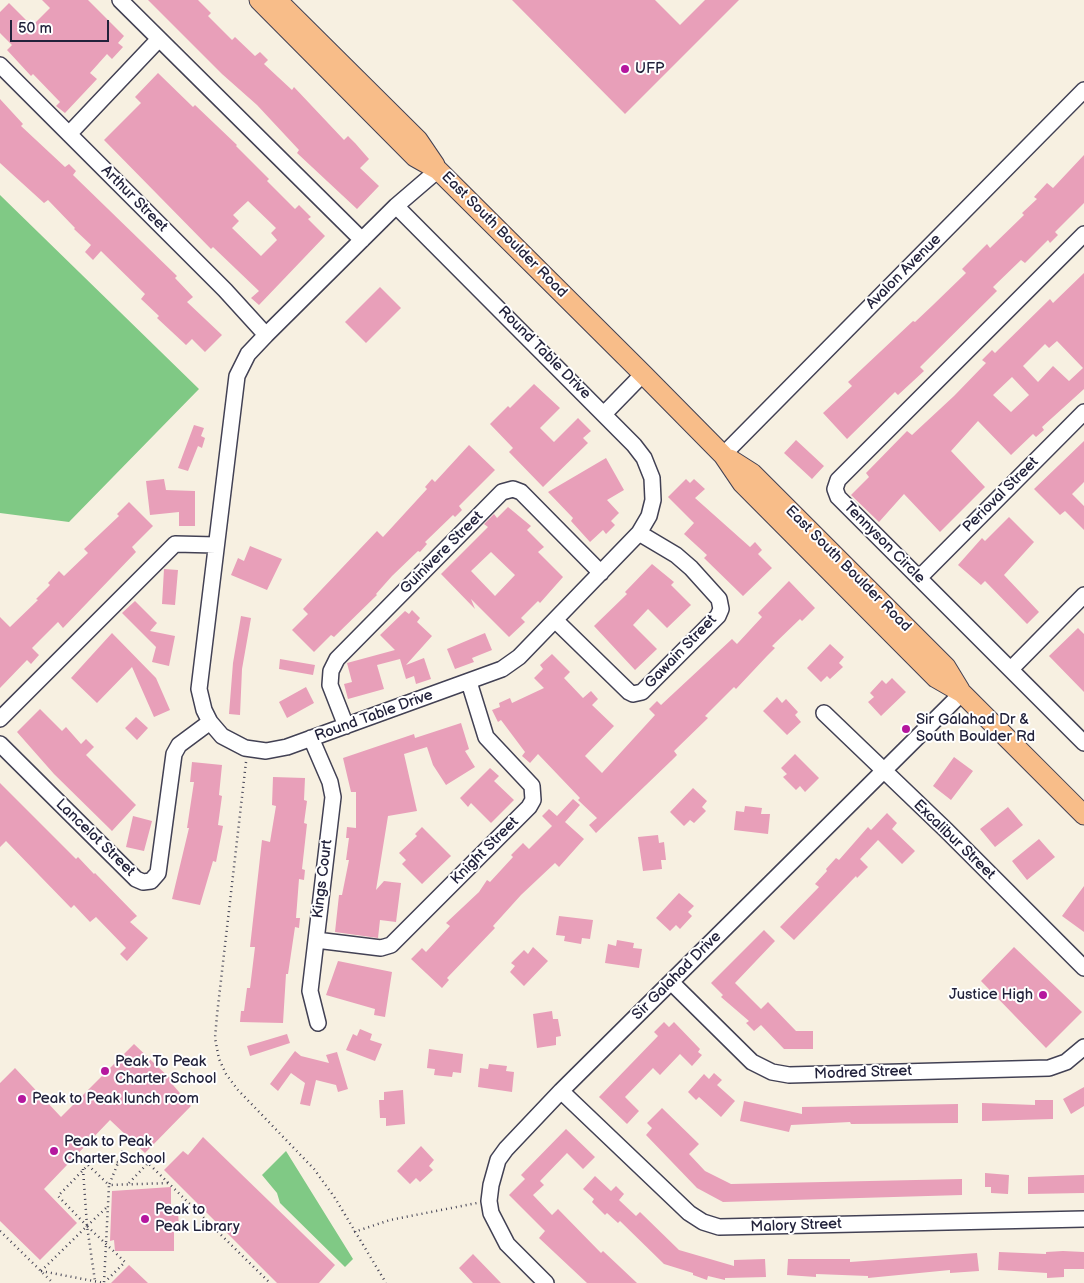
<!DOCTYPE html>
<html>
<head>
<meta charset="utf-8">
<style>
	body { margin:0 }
	#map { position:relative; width:1084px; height:1283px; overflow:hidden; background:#f7f0e1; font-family:"Balsamiq Sans",sans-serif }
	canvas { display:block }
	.scale { position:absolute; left:10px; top:20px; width:99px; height:22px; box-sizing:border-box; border:2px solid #22223b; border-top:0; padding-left:6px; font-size:15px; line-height:18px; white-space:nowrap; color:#22223b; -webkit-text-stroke:4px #fff; paint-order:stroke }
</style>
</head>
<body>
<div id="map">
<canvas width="1084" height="1283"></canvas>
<div class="scale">50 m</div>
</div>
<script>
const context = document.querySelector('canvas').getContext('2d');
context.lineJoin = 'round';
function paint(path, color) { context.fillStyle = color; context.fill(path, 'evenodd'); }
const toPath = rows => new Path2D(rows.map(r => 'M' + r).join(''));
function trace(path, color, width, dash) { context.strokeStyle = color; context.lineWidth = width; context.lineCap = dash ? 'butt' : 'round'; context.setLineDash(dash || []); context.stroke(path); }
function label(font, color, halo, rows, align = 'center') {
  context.font = font + ' "Balsamiq Sans",sans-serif'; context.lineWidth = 4; context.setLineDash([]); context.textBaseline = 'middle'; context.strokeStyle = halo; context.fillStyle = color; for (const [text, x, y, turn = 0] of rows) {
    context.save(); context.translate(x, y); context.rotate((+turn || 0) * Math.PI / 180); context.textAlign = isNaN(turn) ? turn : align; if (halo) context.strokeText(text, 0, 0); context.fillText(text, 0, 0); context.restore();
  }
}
const green = toPath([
	[0,195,199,389,69,522,0,513],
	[286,1151,353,1259,345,1267,280,1203,277,1193,262,1175]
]);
const building = toPath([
	[42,0,88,0,124,36,118,43,123,47,112,59,107,54,90,73,97,79,65,113,56,106,60,102,33,74,31,76,7,50,12,45,0,33,0,12,9,3,32,26,50,8],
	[148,0,198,0,211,13,208,16,232,40,235,37,255,56,260,52,268,60,264,64,292,90,294,87,344,140,348,136,355,143,369,159,360,168,379,186,357,209,297,153,299,150,257,105,222,74],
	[512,0,655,0,680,25,705,0,739,0,625,114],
	[158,73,193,107,195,105,237,145,236,146,269,179,267,181,295,209,299,205,311,217,308,219,325,236,259,305,251,298,259,291,213,247,211,249,104,140,141,103,135,97],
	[248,201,276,228,271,233,277,240,261,256,232,228,239,221,233,215],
	[0,99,23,124,21,126,65,167,69,164,76,171,73,175,177,276,175,278,193,297,187,302,222,335,205,352,192,339,186,345,157,318,159,316,141,299,145,294,101,251,93,260,85,252,91,245,74,229,75,228,48,200,44,203,0,163],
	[1084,155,1084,203,1055,232,1058,235,1050,243,1048,240,1025,263,1021,260,993,287,997,291,920,367,924,371,898,395,895,392,847,439,823,413,852,386,848,382,913,321,915,322,933,305,966,273,962,269,987,244,990,248,1024,215,1022,213,1037,199,1034,197,1047,183,1053,188],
	[1084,273,1084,389,1042,427,1044,430,1036,437,1033,434,1011,455,978,421,951,451,985,487,940,532,904,494,879,522,851,495,869,477,866,473,907,431,912,435,954,396,986,363,982,360,992,350,995,353,1050,299,1053,303],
	[1057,341,1083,368,1069,381,1053,366,1038,382,1023,366,1045,344,1049,348],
	[1012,377,1029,395,1011,412,993,395],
	[380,287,401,308,366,343,345,322],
	[534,384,560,408,540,428,554,442,578,418,591,431,583,438,588,443,543,487,509,452,513,448,490,424,508,406,510,408],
	[194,425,204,428,201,436,205,438,202,448,198,446,188,471,178,468],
	[796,440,824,466,812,479,784,453],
	[1084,441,1084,482,1072,494,1084,506,1084,530,1065,511,1060,515,1034,489],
	[469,445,495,470,459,506,462,510,455,517,453,515,425,542,427,544,420,552,418,551,392,576,376,594,377,595,334,637,331,635,314,652,292,630,308,614,303,609,377,531,383,537,427,489,425,487,432,479,435,482],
	[606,458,624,490,607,500,619,513,611,521,615,525,606,534,603,530,590,542,571,521,573,518,548,492],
	[164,479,166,490,195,491,195,526,179,526,179,512,150,515,146,481],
	[686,479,690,483,694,479,705,489,695,498,750,547,755,542,762,550,758,554,772,568,743,596,704,558,707,555,684,534,694,523,668,497],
	[129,502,153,526,132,547,136,552,63,628,58,622,32,648,39,655,31,664,27,660,0,688,0,617,10,627,38,600,36,599,50,585,48,583,59,571,64,576,88,553,84,549,119,516,117,514],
	[508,507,531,526,527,530,544,547,538,552,563,577,540,603,538,601,521,618,525,622,509,637,471,599,475,609,441,574,488,527,484,524,494,514,497,518],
	[491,552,515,575,495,596,471,571],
	[1009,517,1034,542,1004,575,1039,612,1027,624,985,581,981,585,958,565,982,538,985,541],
	[250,546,282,559,267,590,231,575,238,558,244,561],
	[652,564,674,582,671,585,691,605,667,628,648,609,633,625,657,649,635,670,594,626,627,594,625,592],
	[164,569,178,570,175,605,162,604],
	[789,581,815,608,802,621,800,619,772,646,775,648,767,656,736,689,734,687,705,716,708,718,674,751,677,755,671,761,596,833,589,825,597,818,578,800,580,798,538,754,530,763,522,756,525,752,501,720,498,722,492,710,500,707,499,703,510,698,512,703,544,688,534,678,543,669,540,665,552,654,570,672,564,678,583,698,591,691,598,699,592,705,614,726,585,756,602,773,655,715,649,709,657,701,661,705,732,639,737,644,762,617,758,613],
	[135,601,157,623,150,631,175,636,169,666,152,662,156,647,122,613],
	[412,610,420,618,417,622,432,636,406,665,424,658,431,679,416,684,414,676,406,679,400,659,377,665,384,689,348,699,344,684,352,682,347,663,395,650,380,635,405,611,409,614],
	[241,616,251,618,242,669,240,715,229,714,233,663],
	[1078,628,1084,634,1084,692,1049,656],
	[112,633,156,678,170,710,154,717,132,667,97,703,71,678],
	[485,633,492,650,472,658,474,662,455,669,447,649],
	[830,644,844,657,839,663,843,667,830,679,827,676,821,682,807,668],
	[280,659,315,665,313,675,279,669],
	[892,678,906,692,881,716,868,702,874,697,870,693,882,680,886,684],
	[306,687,314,703,287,718,279,702],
	[777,697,782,703,786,699,798,712,795,715,801,722,787,735,763,711],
	[40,709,62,731,66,727,81,744,86,739,94,747,86,755,136,805,112,831,54,774,17,732],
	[136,717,148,728,137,740,125,728],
	[461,723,469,749,465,751,475,767,446,785,433,765,427,747,404,754,417,811,388,816,376,890,384,881,401,883,396,922,380,920,378,938,335,932,339,895,342,895,349,860,346,860,349,838,346,838,347,827,356,828,356,792,351,792,343,758,414,734,415,738],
	[795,754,819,778,805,792,800,786,796,790,783,777,787,774,781,768],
	[954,757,973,771,951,800,933,786],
	[192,762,222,765,219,795,222,796,218,825,223,826,216,862,213,861,200,905,172,899,189,828,187,828,194,782,190,782],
	[490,768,499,776,494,781,514,800,491,823,471,803,468,807,460,798],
	[273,777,305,778,304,800,307,801,304,823,307,824,302,869,305,870,304,880,299,879,296,918,300,918,299,928,295,927,288,974,286,974,283,1023,240,1022,241,1011,244,1011,247,988,250,988,255,947,250,947,262,840,270,842,276,806,272,805],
	[0,783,76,859,78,857,94,874,95,873,137,916,130,922,148,938,127,961,120,954,126,948,96,917,90,922,74,905,71,908,6,841,0,847],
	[693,788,707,801,702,807,706,811,694,823,690,820,684,826,670,812],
	[573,799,580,805,565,822,584,839,559,867,555,863,521,895,493,926,495,928,447,978,449,980,442,988,411,959,422,948,426,952,450,926,446,923,479,892,487,880,490,882,513,857,511,855,523,843,529,849,552,826,542,816,549,809,557,816],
	[745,806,762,808,761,814,770,814,768,834,734,830,736,811,744,812],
	[1008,807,1023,825,995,847,980,829],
	[887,813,897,823,892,829,915,851,902,864,878,840,860,859,868,867,857,878,856,876,794,940,780,927,819,887,815,884,827,871,826,869,836,858,839,860,868,827,871,830],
	[133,816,152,821,144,851,126,847],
	[422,827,451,856,422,884,402,864,406,860,399,853,417,836,415,834],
	[658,835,659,843,664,842,666,860,661,860,662,869,643,871,638,837],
	[1039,839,1055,857,1027,880,1012,861],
	[1084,886,1084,932,1062,916],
	[679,893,694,906,688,912,692,916,680,929,676,925,670,931,656,918],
	[559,916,593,920,590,939,582,938,581,944,564,941,565,936,556,935],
	[764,930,775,941,735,983,761,1009,768,1002,796,1031,813,1031,813,1049,784,1049,761,1025,754,1031,746,1023,749,1021,721,997,723,995,711,983],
	[617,940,634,943,633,948,642,949,639,968,605,963,608,944,616,946],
	[533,947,548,961,524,986,510,972,515,966,511,963,524,950,528,954],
	[1014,947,1082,1012,1046,1048,981,981],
	[338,961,392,972,385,1017,374,1015,375,1009,326,995],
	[552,1011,553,1019,558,1019,561,1036,556,1037,556,1045,537,1048,533,1014],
	[664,1022,669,1027,674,1022,700,1049,698,1052,702,1055,692,1066,680,1054,660,1075,653,1068,625,1097,639,1111,627,1124,599,1097,658,1036,654,1032],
	[360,1029,372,1034,370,1040,382,1044,375,1061,346,1050,353,1034,357,1036],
	[287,1034,290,1043,250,1056,247,1046],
	[134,1044,175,1083,173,1085,191,1106,145,1153,110,1120,44,1189,77,1223,40,1260,0,1221,0,1083,15,1068,61,1117],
	[429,1049,463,1054,461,1073,453,1072,452,1077,434,1075,435,1069,427,1068],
	[295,1051,301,1056,329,1063,326,1055,337,1052,348,1089,338,1092,336,1085,316,1080,310,1106,300,1104,305,1083,291,1073,278,1091,270,1084],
	[489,1064,507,1066,506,1071,514,1072,512,1092,478,1087,480,1068,488,1069],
	[714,1073,722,1080,717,1085,735,1101,721,1117,699,1097,696,1100,688,1092,704,1074,709,1079],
	[1084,1087,1084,1106,1071,1114,1063,1099],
	[403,1090,405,1124,386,1126,386,1118,380,1118,379,1100,384,1100,384,1092],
	[1035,1100,1053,1100,1053,1119,982,1121,982,1103,1035,1105],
	[744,1101,802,1114,802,1107,958,1104,958,1123,851,1124,850,1122,791,1125,789,1132,740,1121],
	[662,1108,699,1144,689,1154,705,1171,731,1184,962,1179,962,1195,723,1202,697,1188,646,1135,652,1128,647,1123],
	[566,1129,595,1157,583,1169,567,1153,540,1181,544,1185,533,1195,552,1215,558,1209,601,1253,603,1251,637,1283,587,1283,539,1238,545,1231,509,1195,525,1179,521,1175],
	[203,1137,335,1265,319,1283,277,1283,164,1170,183,1151,188,1155],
	[421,1146,434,1160,429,1166,433,1170,420,1182,416,1178,410,1184,397,1171],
	[985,1173,1009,1175,1008,1194,991,1193,991,1187,985,1187],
	[1084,1175,1084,1193,1028,1194,1028,1177],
	[595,1176,611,1191,616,1186,624,1194,619,1200,636,1216,640,1212,679,1250,734,1266,734,1260,765,1259,766,1277,725,1278,725,1280,708,1276,707,1280,693,1275,693,1273,664,1264,620,1221,618,1223,607,1213,605,1215,592,1202,594,1199,583,1189],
	[171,1187,171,1211,178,1211,179,1227,174,1228,174,1251,115,1251,114,1240,110,1241,112,1191],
	[1063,1251,1084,1252,1084,1269,1064,1269,1064,1277,1047,1278,1047,1273,998,1270,999,1252,1046,1254,1046,1252],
	[977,1253,979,1271,950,1273,950,1270,868,1278,868,1276,816,1274,816,1277,787,1275,788,1259,850,1259,850,1262],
	[473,1254,501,1283,473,1283,459,1268],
	[129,1265,148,1283,111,1283]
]);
const path = toPath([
	[246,762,217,1015,215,1038,219,1059,226,1074,238,1090,314,1169,335,1198,386,1283],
	[88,1165,94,1161,132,1163],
	[83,1169,87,1226,95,1281],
	[129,1183,148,1163,270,1283],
	[87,1226,58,1196,88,1165,109,1185,124,1148],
	[87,1226,106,1208],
	[0,1231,53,1283],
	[354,1232,390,1220,477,1203],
	[41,1271,104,1283,109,1185,169,1183],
	[41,1271,87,1226,125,1262,105,1282]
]);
const minor = toPath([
	[120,0,362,240],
	[0,65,225,290,266,335],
	[69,134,159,39],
	[396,206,634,445,644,458,652,478,653,500,649,516,639,533,519,657,502,669,287,747,266,751,245,748,222,736,210,722,204,710,199,689,237,376,248,354,266,335,396,206,438,170],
	[1084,234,838,480,835,489,838,497,1084,743],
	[604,414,643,374],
	[723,455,1084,90],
	[919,578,1084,412],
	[555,620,629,692,633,694,642,692,718,616,721,609,719,599,691,568,676,555,639,533],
	[1011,669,1084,595],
	[824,713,946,830,1084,968],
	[0,719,175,544,216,545],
	[346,726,330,685,331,671,337,659,502,492,513,489,521,492,601,573],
	[311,738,330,782,333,797,310,991,318,1023],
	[0,744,136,879,143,882,151,881,158,873,174,754,179,745,210,722],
	[316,940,381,948,391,945,529,807,533,800,532,786,486,737,469,682],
	[672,983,752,1062,772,1072,789,1075,1049,1068,1066,1062,1084,1047],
	[561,1091,689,1213,703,1222,719,1227,1084,1219],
	[546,1283,507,1244,491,1213,489,1201,491,1185,498,1160,506,1149,561,1091,962,693]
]);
const major = toPath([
	[259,0,415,157,438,170,643,374,723,455,742,483,936,678,962,693,1084,815],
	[277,0,418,140,435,165],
	[730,459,752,473,946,667,960,690]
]);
const markers = [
	[625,69,5,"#b5179e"],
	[906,729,5,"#b5179e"],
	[1043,995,5,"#b5179e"],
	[105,1071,5,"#b5179e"],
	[22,1099,5,"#b5179e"],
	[54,1151,5,"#b5179e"],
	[145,1219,5,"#b5179e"]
];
const poiNames = [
	["UFP",635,69],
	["Sir Galahad Dr &",916,720],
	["South Boulder Rd",916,737],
	["Justice High",1033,995,"right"],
	["Peak To Peak",115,1062],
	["Charter School",115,1079],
	["Peak to Peak lunch room",32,1099],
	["Peak to Peak",64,1142],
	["Charter School",64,1159],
	["Peak to",155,1210],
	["Peak Library",155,1227]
];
const streetNames = [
	["Arthur Street",134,199,45],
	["East South Boulder Road",504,235,45],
	["Avalon Avenue",904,272,-45],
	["Round Table Drive",544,353,45],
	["Perioval Street",1001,495,-45],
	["Tennyson Circle",884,543,45],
	["Guinivere Street",442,553,-45],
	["East South Boulder Road",848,569,45],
	["Gawain Street",681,652,-46],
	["Round Table Drive",374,716,-20],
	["Lancelot Street",95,838,44],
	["Excalibur Street",954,840,44],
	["Knight Street",485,851,-45],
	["Kings Court",323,879,-83],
	["Sir Galahad Drive",677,976,-45],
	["Modred Street",863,1073,-2],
	["Malory Street",796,1226,-2]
];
paint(green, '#80c985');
paint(building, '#e89fb9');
trace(minor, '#424154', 18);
trace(major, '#424154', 21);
trace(path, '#424154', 2.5, [1, 4]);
trace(minor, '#fff', 15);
trace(major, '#f8bd89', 19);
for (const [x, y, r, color] of markers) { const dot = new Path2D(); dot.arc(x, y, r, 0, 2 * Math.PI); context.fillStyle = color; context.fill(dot); trace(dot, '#fff', 2); }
label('15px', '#22223b', '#fff', poiNames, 'left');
label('15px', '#22223b', '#fff', streetNames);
</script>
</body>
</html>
